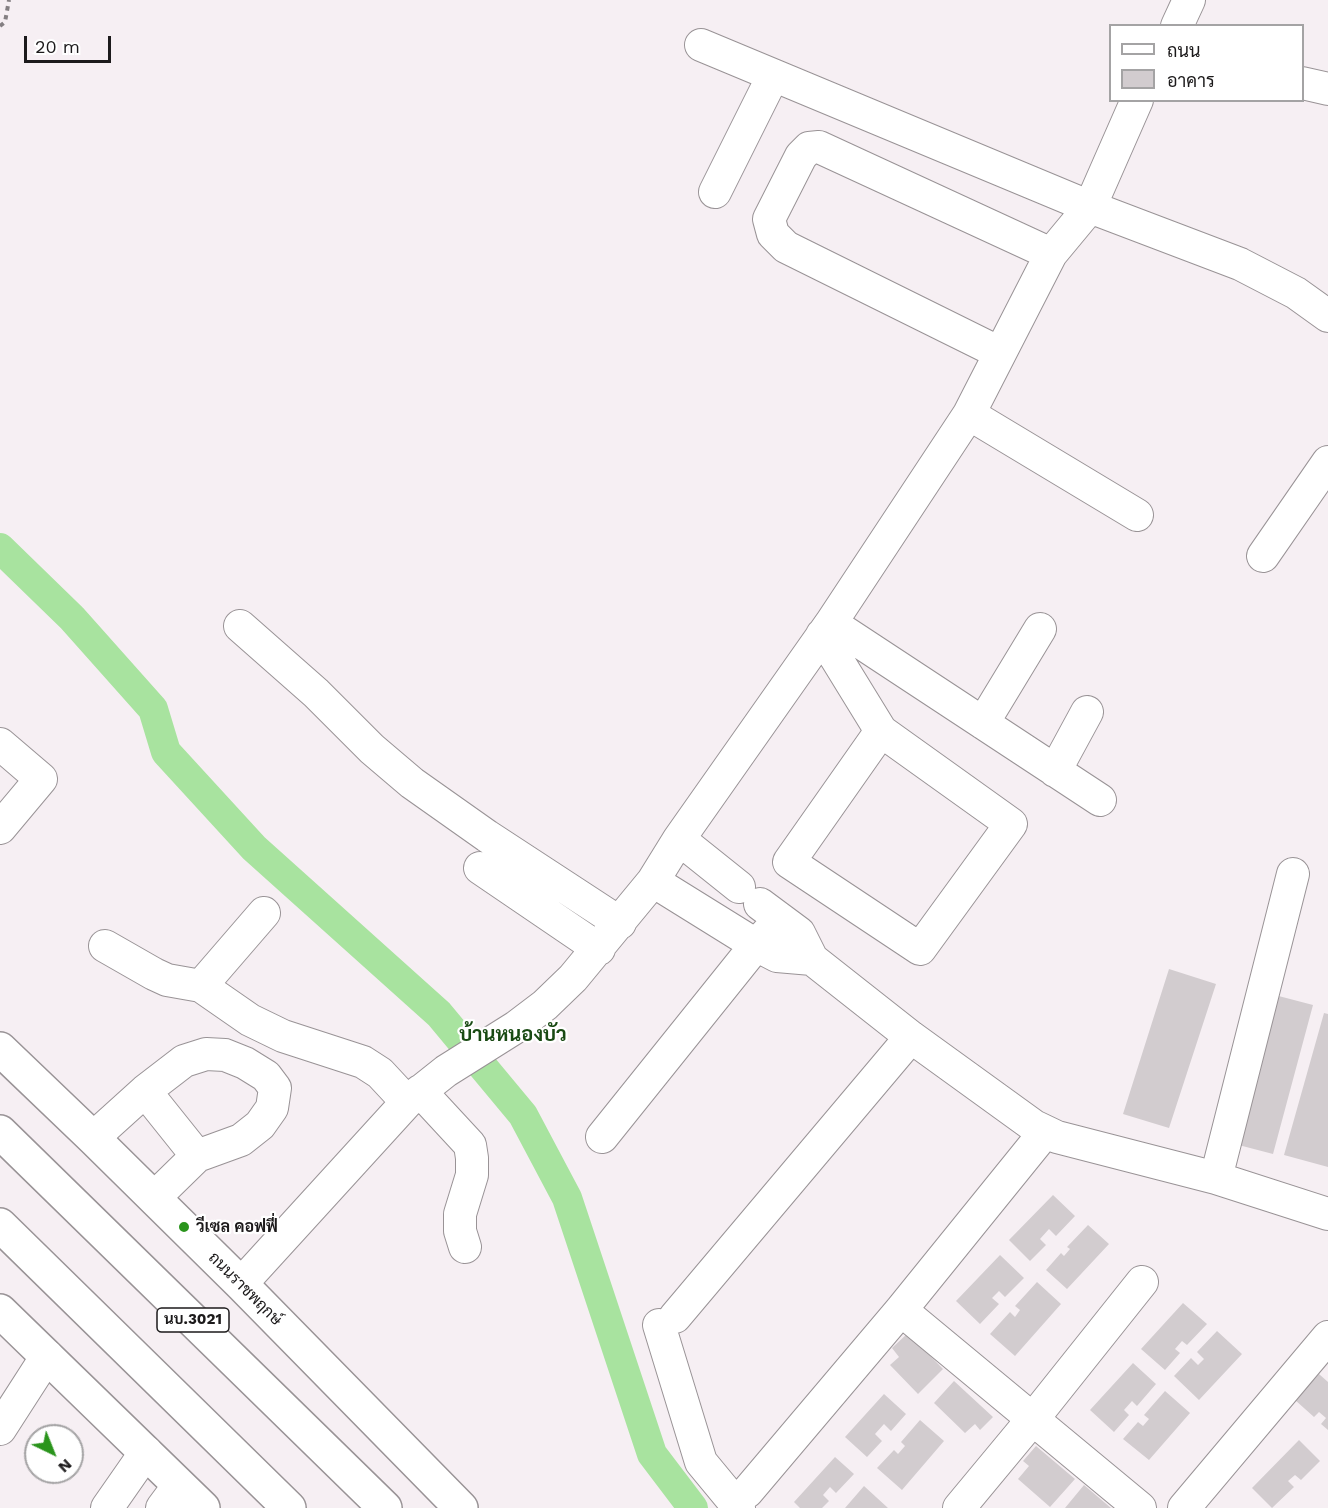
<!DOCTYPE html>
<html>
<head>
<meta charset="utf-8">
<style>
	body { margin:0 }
	#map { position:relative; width:1328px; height:1508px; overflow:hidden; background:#f6eff3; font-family:"Work Sans",Sarabun,sans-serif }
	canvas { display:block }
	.legend { position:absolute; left:1109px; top:24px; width:195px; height:78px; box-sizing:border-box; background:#fff; border:2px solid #a4a3a4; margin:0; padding:8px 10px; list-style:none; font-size:18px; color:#1c1a1b }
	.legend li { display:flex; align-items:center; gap:12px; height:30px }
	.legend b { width:30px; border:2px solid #a4a3a4 }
	.north { position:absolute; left:24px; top:1424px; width:60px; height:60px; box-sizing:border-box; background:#fff; border:2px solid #a4a3a4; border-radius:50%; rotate:137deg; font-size:16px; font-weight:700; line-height:24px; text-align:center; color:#1c1a1b }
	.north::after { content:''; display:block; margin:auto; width:21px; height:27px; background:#2a941c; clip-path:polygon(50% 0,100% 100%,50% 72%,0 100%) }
	.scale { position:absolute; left:24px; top:36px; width:87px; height:27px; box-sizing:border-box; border:3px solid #1c1a1b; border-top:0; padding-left:8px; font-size:18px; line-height:21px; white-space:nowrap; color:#1c1a1b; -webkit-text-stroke:4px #fff; paint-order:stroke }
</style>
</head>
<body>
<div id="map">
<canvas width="1328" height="1508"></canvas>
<ul class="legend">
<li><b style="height:8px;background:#fff"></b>ถนน</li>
<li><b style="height:16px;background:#d2cccf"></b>อาคาร</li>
</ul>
<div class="north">N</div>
<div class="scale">20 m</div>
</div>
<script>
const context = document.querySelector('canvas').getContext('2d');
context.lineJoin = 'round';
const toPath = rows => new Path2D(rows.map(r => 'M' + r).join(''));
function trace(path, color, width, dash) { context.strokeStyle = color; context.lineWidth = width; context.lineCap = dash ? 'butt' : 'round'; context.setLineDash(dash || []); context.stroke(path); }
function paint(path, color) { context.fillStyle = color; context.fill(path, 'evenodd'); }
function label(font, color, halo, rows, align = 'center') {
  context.font = font + ' "Work Sans",Sarabun,sans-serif'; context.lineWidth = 4.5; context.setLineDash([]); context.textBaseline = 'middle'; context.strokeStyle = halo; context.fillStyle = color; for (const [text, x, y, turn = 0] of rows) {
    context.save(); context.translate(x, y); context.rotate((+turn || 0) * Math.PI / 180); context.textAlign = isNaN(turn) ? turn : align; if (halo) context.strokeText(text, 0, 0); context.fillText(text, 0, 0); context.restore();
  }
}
const canal = toPath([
	[0,548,72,618,153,709,166,752,254,848,439,1014,523,1115,567,1198,652,1454,693,1508]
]);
const building = toPath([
	[1169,969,1216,984,1169,1128,1123,1114],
	[1271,994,1313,1005,1273,1154,1231,1143],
	[1324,1013,1328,1014,1328,1167,1284,1155],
	[1053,1195,1075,1216,1056,1236,1049,1229,1040,1239,1046,1245,1030,1261,1009,1240],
	[1088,1225,1109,1244,1067,1289,1046,1270,1061,1253,1064,1256,1070,1249,1067,1247],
	[1000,1255,1024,1278,1005,1297,999,1291,992,1298,999,1304,980,1324,956,1301],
	[1037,1282,1061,1304,1015,1356,990,1334,1010,1312,1015,1317,1020,1310,1015,1306],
	[1183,1303,1207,1324,1187,1345,1182,1341,1175,1349,1180,1353,1165,1370,1141,1349],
	[1217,1331,1242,1354,1199,1400,1174,1376,1191,1358,1198,1365,1204,1359,1197,1352],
	[908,1333,943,1369,918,1394,890,1365,899,1357,892,1348],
	[1133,1363,1156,1384,1137,1406,1132,1401,1124,1410,1129,1415,1114,1432,1090,1410],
	[1319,1374,1328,1382,1328,1430,1321,1424,1326,1418,1319,1412,1314,1417,1295,1400],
	[954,1381,993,1417,980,1430,975,1424,965,1433,934,1403],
	[1165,1391,1190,1413,1149,1460,1123,1439,1138,1422,1143,1426,1149,1419,1144,1415],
	[884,1394,906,1414,891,1431,884,1424,875,1434,882,1441,867,1457,845,1437],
	[920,1420,944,1441,902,1490,877,1468,894,1450,898,1454,905,1446,901,1442],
	[1299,1440,1320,1461,1301,1480,1295,1475,1288,1481,1294,1487,1272,1508,1252,1488],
	[1036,1446,1075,1479,1050,1507,1018,1479,1029,1466,1023,1461],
	[835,1457,854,1474,836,1493,830,1487,823,1495,829,1501,822,1508,800,1508,794,1502],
	[1084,1485,1111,1508,1065,1508],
	[864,1486,888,1508,845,1508]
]);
const path = toPath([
	[0,26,5,22,9,0]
]);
const minor = toPath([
	[1177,26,1189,0],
	[701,45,1090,207,1240,264,1296,293,1328,316],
	[1302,83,1328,89],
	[715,192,773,76],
	[1000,353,786,247,773,234,769,219,801,156,809,148,819,147,1051,254],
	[969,414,1137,515],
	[1263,556,1328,462],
	[831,623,1100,800],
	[240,626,316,693,372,749,412,783,487,836,620,923],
	[822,635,881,731,1011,824,920,949,789,862,881,731],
	[983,723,1040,629],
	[0,744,41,779,0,828],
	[1055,771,1087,712],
	[679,839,739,887],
	[480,868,599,949],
	[653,881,756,945,777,956,812,959],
	[760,904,799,933,812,959,911,1037,1034,1126,1057,1137,1216,1178,1328,1214],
	[264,913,201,986,250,1020,283,1036,363,1062,380,1073,407,1102],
	[105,946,154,974,167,980,201,986],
	[145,1091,197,1156],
	[420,1091,470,1145,472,1158,472,1175,460,1214,460,1231,465,1247],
	[602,1137,756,945,780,919],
	[93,1138,145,1091,184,1061,206,1054,225,1055,245,1063,266,1076,275,1088,272,1108,260,1125,241,1140,197,1156,154,1198],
	[1216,1178,1293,874],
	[241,1284,407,1102,446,1071,516,1027,545,1005,573,978,653,881,679,839,831,623,969,414,1051,254,1090,207,1137,100],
	[901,1310,1140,1508],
	[675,1317,911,1037],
	[659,1325,701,1462,739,1508],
	[0,1429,47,1356],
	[747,1492,901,1310,1045,1132],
	[107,1508,146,1452],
	[162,1508,179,1485],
	[959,1508,1032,1420,1142,1282],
	[1184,1508,1328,1337]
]);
const major = toPath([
	[0,1049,93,1138,241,1284,461,1508],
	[0,1132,385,1508],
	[0,1225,289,1508],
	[0,1311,203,1508]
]);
const markers = [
	[184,1227,6,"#2a941c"]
];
const shields = [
	[193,1320,72]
];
const shieldNames = [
	["นบ.3021",193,1320]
];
const poiNames = [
	["วีเซล คอฟฟี่",196,1227]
];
const streetNames = [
	["ถนนราชพฤกษ์",245,1289,45]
];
const quarterNames = [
	["บ้านหนองบัว",513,1035]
];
trace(canal, '#a8e39f', 30);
paint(building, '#d2cccf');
trace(minor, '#999396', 34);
trace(major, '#999396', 36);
trace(path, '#847f82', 4, [4.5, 4.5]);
trace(minor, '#fff', 32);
trace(major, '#fff', 33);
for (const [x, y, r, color] of markers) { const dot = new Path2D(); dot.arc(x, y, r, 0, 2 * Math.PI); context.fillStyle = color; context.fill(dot); trace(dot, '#fff', 2); }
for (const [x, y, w] of shields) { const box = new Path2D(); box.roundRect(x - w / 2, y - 12, w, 24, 4.5); context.fillStyle = '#fff'; context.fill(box); trace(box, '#1c1a1b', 1.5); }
label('bold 15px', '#1c1a1b', null, shieldNames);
label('bold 16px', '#1c1a1b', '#fff', poiNames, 'left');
label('16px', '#1c1a1b', '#fff', streetNames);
label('bold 20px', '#194a13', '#fff', quarterNames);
</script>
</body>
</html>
